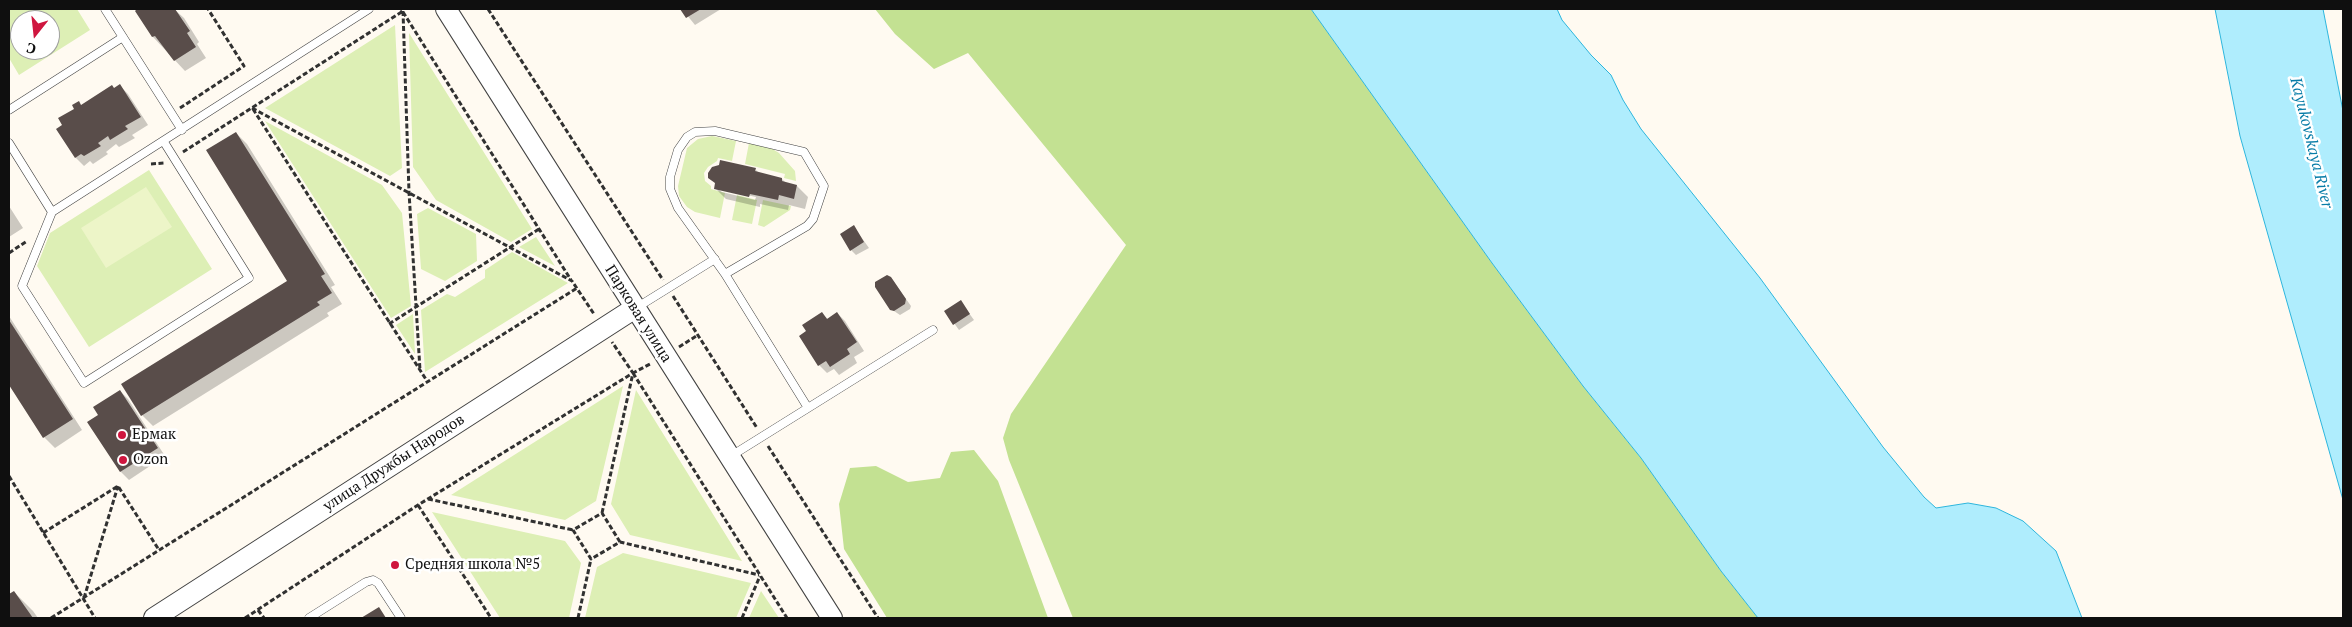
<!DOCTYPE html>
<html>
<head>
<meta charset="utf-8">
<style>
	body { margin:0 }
	#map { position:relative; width:2352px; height:627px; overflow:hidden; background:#fffaf1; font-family:"PT Serif",serif }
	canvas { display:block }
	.frame { position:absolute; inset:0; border:10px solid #0f0f0f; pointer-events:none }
	.north { position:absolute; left:10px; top:10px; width:50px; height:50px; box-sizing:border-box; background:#fff; border:1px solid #9f9f9f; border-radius:50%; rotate:196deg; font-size:14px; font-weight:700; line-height:20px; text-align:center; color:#0f0f0f }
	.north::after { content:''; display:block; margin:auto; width:18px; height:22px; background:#cf163f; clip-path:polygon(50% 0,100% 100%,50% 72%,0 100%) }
</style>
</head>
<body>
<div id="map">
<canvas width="2352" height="627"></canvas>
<div class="frame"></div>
<div class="north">С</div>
</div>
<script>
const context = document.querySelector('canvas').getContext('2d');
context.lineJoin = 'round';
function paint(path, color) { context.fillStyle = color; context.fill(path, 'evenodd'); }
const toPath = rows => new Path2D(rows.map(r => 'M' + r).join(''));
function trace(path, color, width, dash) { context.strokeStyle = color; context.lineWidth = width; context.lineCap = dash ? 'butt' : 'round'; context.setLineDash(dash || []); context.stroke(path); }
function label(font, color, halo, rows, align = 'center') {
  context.font = font + ' "PT Serif",serif'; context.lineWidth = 5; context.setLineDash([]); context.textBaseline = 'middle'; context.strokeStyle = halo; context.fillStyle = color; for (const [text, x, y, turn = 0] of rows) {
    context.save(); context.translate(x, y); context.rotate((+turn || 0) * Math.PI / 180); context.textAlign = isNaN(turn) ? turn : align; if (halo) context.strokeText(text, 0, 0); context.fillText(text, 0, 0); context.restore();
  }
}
const green = toPath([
	[9,9,77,9,90,30,19,75,9,58],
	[20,20,50,20,50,50,20,50],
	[395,25,402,168,390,176,265,108],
	[409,33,532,229,511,242,436,200,413,167],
	[265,121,382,185,402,213,411,306,391,318],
	[712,136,736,141,732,161,718,158,717,161,708,167,704,173,705,181,711,186,711,189,725,193,720,218,695,212,687,207,679,196,678,186,687,148,698,139],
	[749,143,771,148,779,153,795,171,796,181,784,178,785,174,745,164],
	[149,170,212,269,89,347,37,266,50,233],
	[737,195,757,200,752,224,732,220],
	[763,200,791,206,790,210,764,227,758,225],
	[428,208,476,234,477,261,445,281,421,269,417,214],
	[536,237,555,266,519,247],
	[512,252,568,283,425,372,421,310,447,294,455,297,485,278,485,270],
	[413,314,415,354,396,325],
	[623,386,596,501,565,520,451,495],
	[636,390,742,561,630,535,611,504],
	[432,512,565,541,581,563,569,618,500,618],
	[623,553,751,583,736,618,585,618,597,567],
	[761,591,779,618,749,618]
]);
const forest = toPath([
	[875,9,1311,9,1492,263,1583,386,1641,458,1721,571,1758,618,1073,618,1009,460,1003,438,1011,414,1126,245,968,53,934,69,895,34],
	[974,450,998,481,1048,618,887,618,844,549,839,504,850,468,876,466,908,482,940,478,951,452]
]);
const pitch = toPath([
	[146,187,172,227,106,268,81,228]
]);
const water = toPath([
	[1311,9,1557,9,1562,20,1591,55,1611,75,1623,100,1641,129,1760,278,1883,447,1924,497,1936,508,1968,503,1996,508,2023,521,2056,551,2082,618,1758,618,1721,571,1641,458,1583,386,1492,263,1311,9],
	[2215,9,2323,9,2343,111,2343,500,2240,136,2215,9]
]);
const shadow = toPath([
	[137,9,174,9,184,18,199,42,197,44,206,58,185,71,153,37],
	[682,9,721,9,695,25],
	[120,86,128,94,148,125,132,135,135,138,119,147,116,144,106,152,108,154,93,164,90,161,84,166,76,158,58,129,64,125,81,106],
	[236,133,247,144,335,285,331,287,342,304,327,313,329,316,153,426,142,415,123,384,289,281],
	[755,169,760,174,782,179,787,184,797,186,808,197,805,209,789,205,788,210,760,204,760,207,726,199,715,188],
	[718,189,756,197,755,200,722,192],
	[9,206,23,228,9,237],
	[854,227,869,248,856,255,851,250],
	[891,278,911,306,910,309,900,315,891,309],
	[961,302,974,320,959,330,946,312],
	[837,313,845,321,864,351,854,357,857,363,839,375,834,369,827,373,819,365,808,332,822,314,828,319],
	[9,316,82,430,55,448,44,437,9,383],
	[120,391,128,399,165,456,129,480,121,472,89,422,100,415],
	[14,592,33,611,38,618,9,618,9,596]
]);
const building = toPath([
	[137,9,175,9,190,31,187,33,196,47,174,61,155,36,152,37,135,11],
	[680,9,701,9,686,18],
	[120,84,141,117,125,126,128,129,110,140,108,136,98,143,101,146,84,156,81,154,75,158,56,129,62,125,58,118,74,109,72,105,79,101,81,105,112,85,114,88],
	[236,132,325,274,321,276,332,293,317,302,320,305,141,416,121,384,287,281,206,150],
	[720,160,756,168,755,171,782,178,782,181,797,185,794,199,779,195,778,200,750,194,749,197,714,189,715,183,708,178,708,173,712,167,719,165],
	[854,225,864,242,850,251,840,234],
	[887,275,891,277,906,299,905,304,894,311,890,310,875,287,875,282],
	[961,300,970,314,953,325,944,311],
	[822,312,827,319,837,312,857,342,847,349,850,354,830,367,826,361,818,366,799,336,806,331,802,325],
	[9,320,73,419,43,438,9,385],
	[120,390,158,448,120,472,87,422,98,415,93,407],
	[14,591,33,618,9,618,9,594],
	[379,607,386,618,361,618]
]);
const path = toPath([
	[488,9,663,280],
	[403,11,409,192,420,370],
	[403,12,571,280],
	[180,108,244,66,208,9],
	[252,108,572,281,594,314],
	[253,109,427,381],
	[183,152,403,11,401,9],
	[151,164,164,163],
	[9,253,27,241],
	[673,296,757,428],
	[389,324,539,229],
	[679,347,698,335],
	[633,373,787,618],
	[768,446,878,618],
	[9,476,95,618],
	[428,499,573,530],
	[418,505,491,618],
	[602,513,633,373,650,364],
	[43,533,118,486,159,550],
	[620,542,602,513,573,530,591,559,620,542,759,575],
	[84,598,118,486],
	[258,610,264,618],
	[51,618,577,288],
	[245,618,418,505,633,373,612,342],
	[578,618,591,559],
	[742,618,760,576]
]);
const service = toPath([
	[105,9,182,130],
	[9,110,123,37],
	[164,142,249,278,84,383,22,286,52,212,369,9],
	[9,143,52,212],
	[725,274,807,226,813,219,824,186,804,152,715,131,695,132,687,137,678,150,670,177,670,189,678,208,725,274,808,408],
	[636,308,715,259],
	[731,456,933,330],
	[309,618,366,582,373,580,378,583,401,618]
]);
const tertiary = toPath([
	[446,9,832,618],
	[154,618,635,308]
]);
const markers = [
	[122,435,5,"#cf163f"],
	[123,460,5,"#cf163f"],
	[395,565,5,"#cf163f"]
];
const streetNames = [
	["Парковая улица",638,314,58],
	["улица Дружбы Народов",394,463,-33]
];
const poiNames = [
	["Ермак",132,435],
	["Ozon",133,460],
	["Средняя школа №5",405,565]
];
const waterNames = [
	["Kayukovskaya River",2311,143,76]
];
paint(green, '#ddefb5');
paint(forest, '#c3e192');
paint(pitch, '#edf5c8');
paint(water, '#afedfd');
trace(water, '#2db5dc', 1);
paint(shadow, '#0003');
paint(building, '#594d4a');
trace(service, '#424242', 9);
trace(tertiary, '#424242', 22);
trace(path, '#313131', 3, [5, 2.5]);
trace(service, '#fff', 8);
trace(tertiary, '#fff', 20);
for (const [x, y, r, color] of markers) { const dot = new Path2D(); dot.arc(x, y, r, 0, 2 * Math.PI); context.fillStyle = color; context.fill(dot); trace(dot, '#fff', 2); }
label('15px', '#0f0f0f', '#fff', streetNames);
label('15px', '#0f0f0f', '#fff', poiNames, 'left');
label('italic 16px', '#097da8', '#fff', waterNames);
</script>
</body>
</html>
